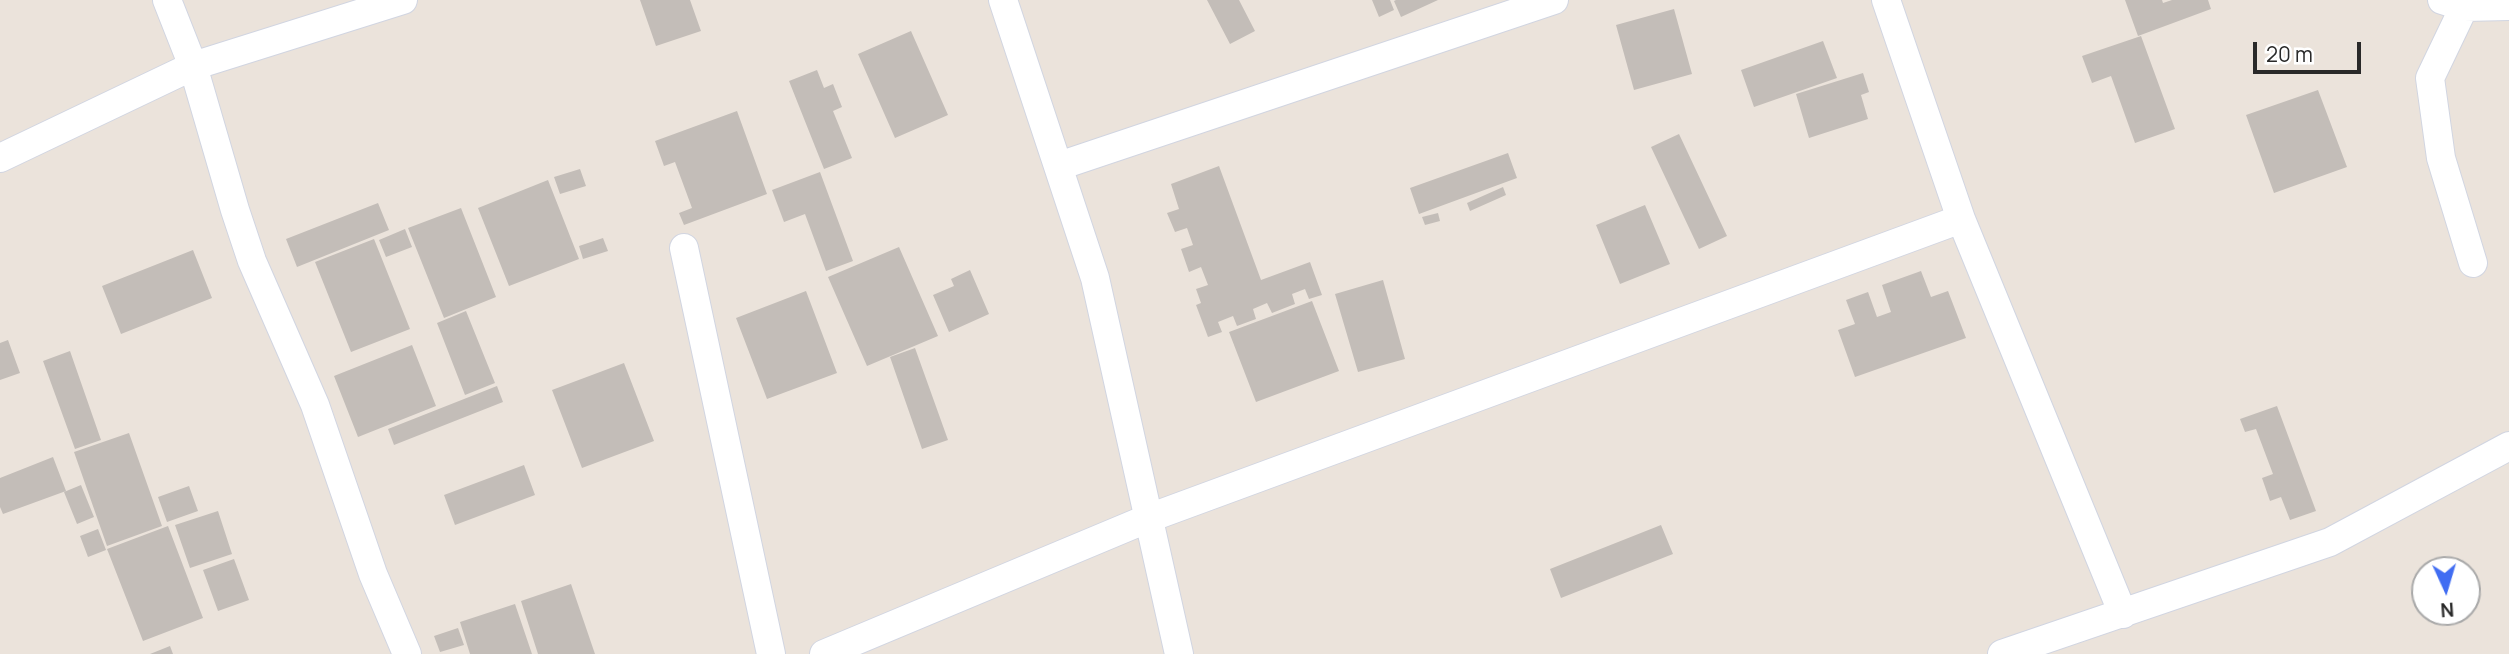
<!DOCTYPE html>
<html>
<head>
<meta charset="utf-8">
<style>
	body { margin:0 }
	#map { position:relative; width:2509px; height:654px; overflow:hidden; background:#ebe3db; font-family:Manrope,sans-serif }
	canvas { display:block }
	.north { position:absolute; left:2411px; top:556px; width:70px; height:70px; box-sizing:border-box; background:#fff; border:2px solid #a9a9a9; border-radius:50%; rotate:176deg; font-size:19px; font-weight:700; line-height:28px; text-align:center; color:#292929 }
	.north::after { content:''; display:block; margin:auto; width:24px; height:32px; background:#416df2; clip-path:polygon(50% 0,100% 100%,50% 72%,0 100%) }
	.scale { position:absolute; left:2253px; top:42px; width:108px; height:32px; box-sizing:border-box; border:4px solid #292929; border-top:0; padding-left:9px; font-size:21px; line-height:24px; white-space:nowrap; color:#292929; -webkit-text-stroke:5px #fff; paint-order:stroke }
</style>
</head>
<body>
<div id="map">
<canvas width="2509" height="654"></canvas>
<div class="north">N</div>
<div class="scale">20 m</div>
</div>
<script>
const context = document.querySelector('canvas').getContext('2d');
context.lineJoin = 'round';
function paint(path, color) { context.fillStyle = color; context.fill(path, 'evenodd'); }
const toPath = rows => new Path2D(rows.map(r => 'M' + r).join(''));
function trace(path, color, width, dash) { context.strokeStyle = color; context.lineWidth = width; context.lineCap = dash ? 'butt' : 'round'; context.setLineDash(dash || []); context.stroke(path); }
const building = toPath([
	[640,0,690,0,701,31,656,46],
	[1207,0,1239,0,1255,31,1230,44],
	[1372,0,1390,0,1394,10,1379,17],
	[1396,0,1438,0,1401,17,1394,1],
	[2125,0,2162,0,2163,3,2172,0,2208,0,2211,9,2138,36],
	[1674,9,1692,74,1634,90,1616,25],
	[911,31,948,115,895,138,858,54],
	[2141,36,2175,129,2135,143,2111,76,2092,83,2082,56],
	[1823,41,1837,78,1754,107,1741,70],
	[817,70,824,88,833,84,842,107,833,111,852,158,824,169,789,81],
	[1863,73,1869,92,1861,95,1868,119,1809,138,1796,94],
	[2318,90,2347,167,2274,193,2246,115],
	[737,111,767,194,684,225,679,213,692,208,675,162,664,166,655,141],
	[1679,134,1727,236,1699,249,1651,147],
	[1508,153,1517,178,1419,214,1410,188],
	[1219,166,1261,280,1310,262,1322,295,1309,299,1305,289,1292,294,1295,304,1272,313,1267,303,1253,309,1256,319,1237,326,1233,316,1218,322,1222,332,1208,337,1196,305,1201,303,1196,289,1208,285,1201,267,1189,272,1181,249,1193,245,1187,228,1175,232,1167,213,1179,209,1171,184],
	[580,169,586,186,560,194,554,177],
	[820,172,853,261,826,271,805,214,784,222,772,190],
	[548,180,579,259,509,286,478,208],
	[1503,187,1506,195,1470,211,1467,203],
	[378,203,389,230,297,267,286,239],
	[1645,205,1670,264,1620,284,1596,225],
	[461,208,496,297,444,318,408,228],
	[1438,213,1440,221,1425,225,1422,217],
	[405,229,412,247,386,257,379,240],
	[603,238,608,251,583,259,579,246],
	[374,239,410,329,351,352,315,262],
	[899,247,938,336,867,366,828,277],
	[193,250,212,298,121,334,102,286],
	[970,270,989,314,949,332,933,295,954,286,951,279],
	[1921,271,1931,297,1948,291,1966,338,1855,377,1838,330,1855,324,1846,300,1868,292,1877,317,1891,312,1882,285],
	[1383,280,1405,359,1358,372,1335,294],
	[806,291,837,373,767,399,736,318],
	[1312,301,1339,371,1256,402,1229,332],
	[466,311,495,383,465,395,437,323],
	[8,340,20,373,0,380,0,343],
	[412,345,436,406,358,437,334,376],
	[915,348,948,440,922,449,890,357],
	[70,351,101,440,75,449,43,361],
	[624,363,654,441,582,468,552,390],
	[497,386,503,402,394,445,388,429],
	[2277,406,2316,511,2290,520,2281,497,2270,501,2262,478,2273,474,2256,429,2245,432,2240,419],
	[129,433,162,526,107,546,74,452],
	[53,457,66,491,3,514,0,507,0,478],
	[524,465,535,495,455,525,444,495],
	[81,485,94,517,77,524,64,492],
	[189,486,198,511,167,522,158,497],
	[218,511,232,554,190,568,175,525],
	[1661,525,1673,554,1561,598,1550,569],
	[168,526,203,618,143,641,107,549],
	[98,529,106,550,88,557,80,536],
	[234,559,249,600,218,611,203,570],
	[571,584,595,654,538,654,521,601],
	[515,604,532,654,470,654,460,622],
	[458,628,464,645,440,652,434,636],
	[170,646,173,654,150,654]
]);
const street = toPath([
	[167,0,193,66,235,210,252,261,315,405,373,574,407,654],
	[1003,0,1095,278,1179,654],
	[1886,0,1961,219,2123,614],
	[2442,0,2464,7,2509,6],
	[2464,7,2430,78,2441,158,2473,263],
	[0,158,193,66,403,0],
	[1059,166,1554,0],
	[684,248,771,654],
	[824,654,1149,518,1961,219],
	[2002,654,2330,542,2509,446]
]);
paint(building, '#c3bdb8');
trace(street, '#d1d5e1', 30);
trace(street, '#fff', 28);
</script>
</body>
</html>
